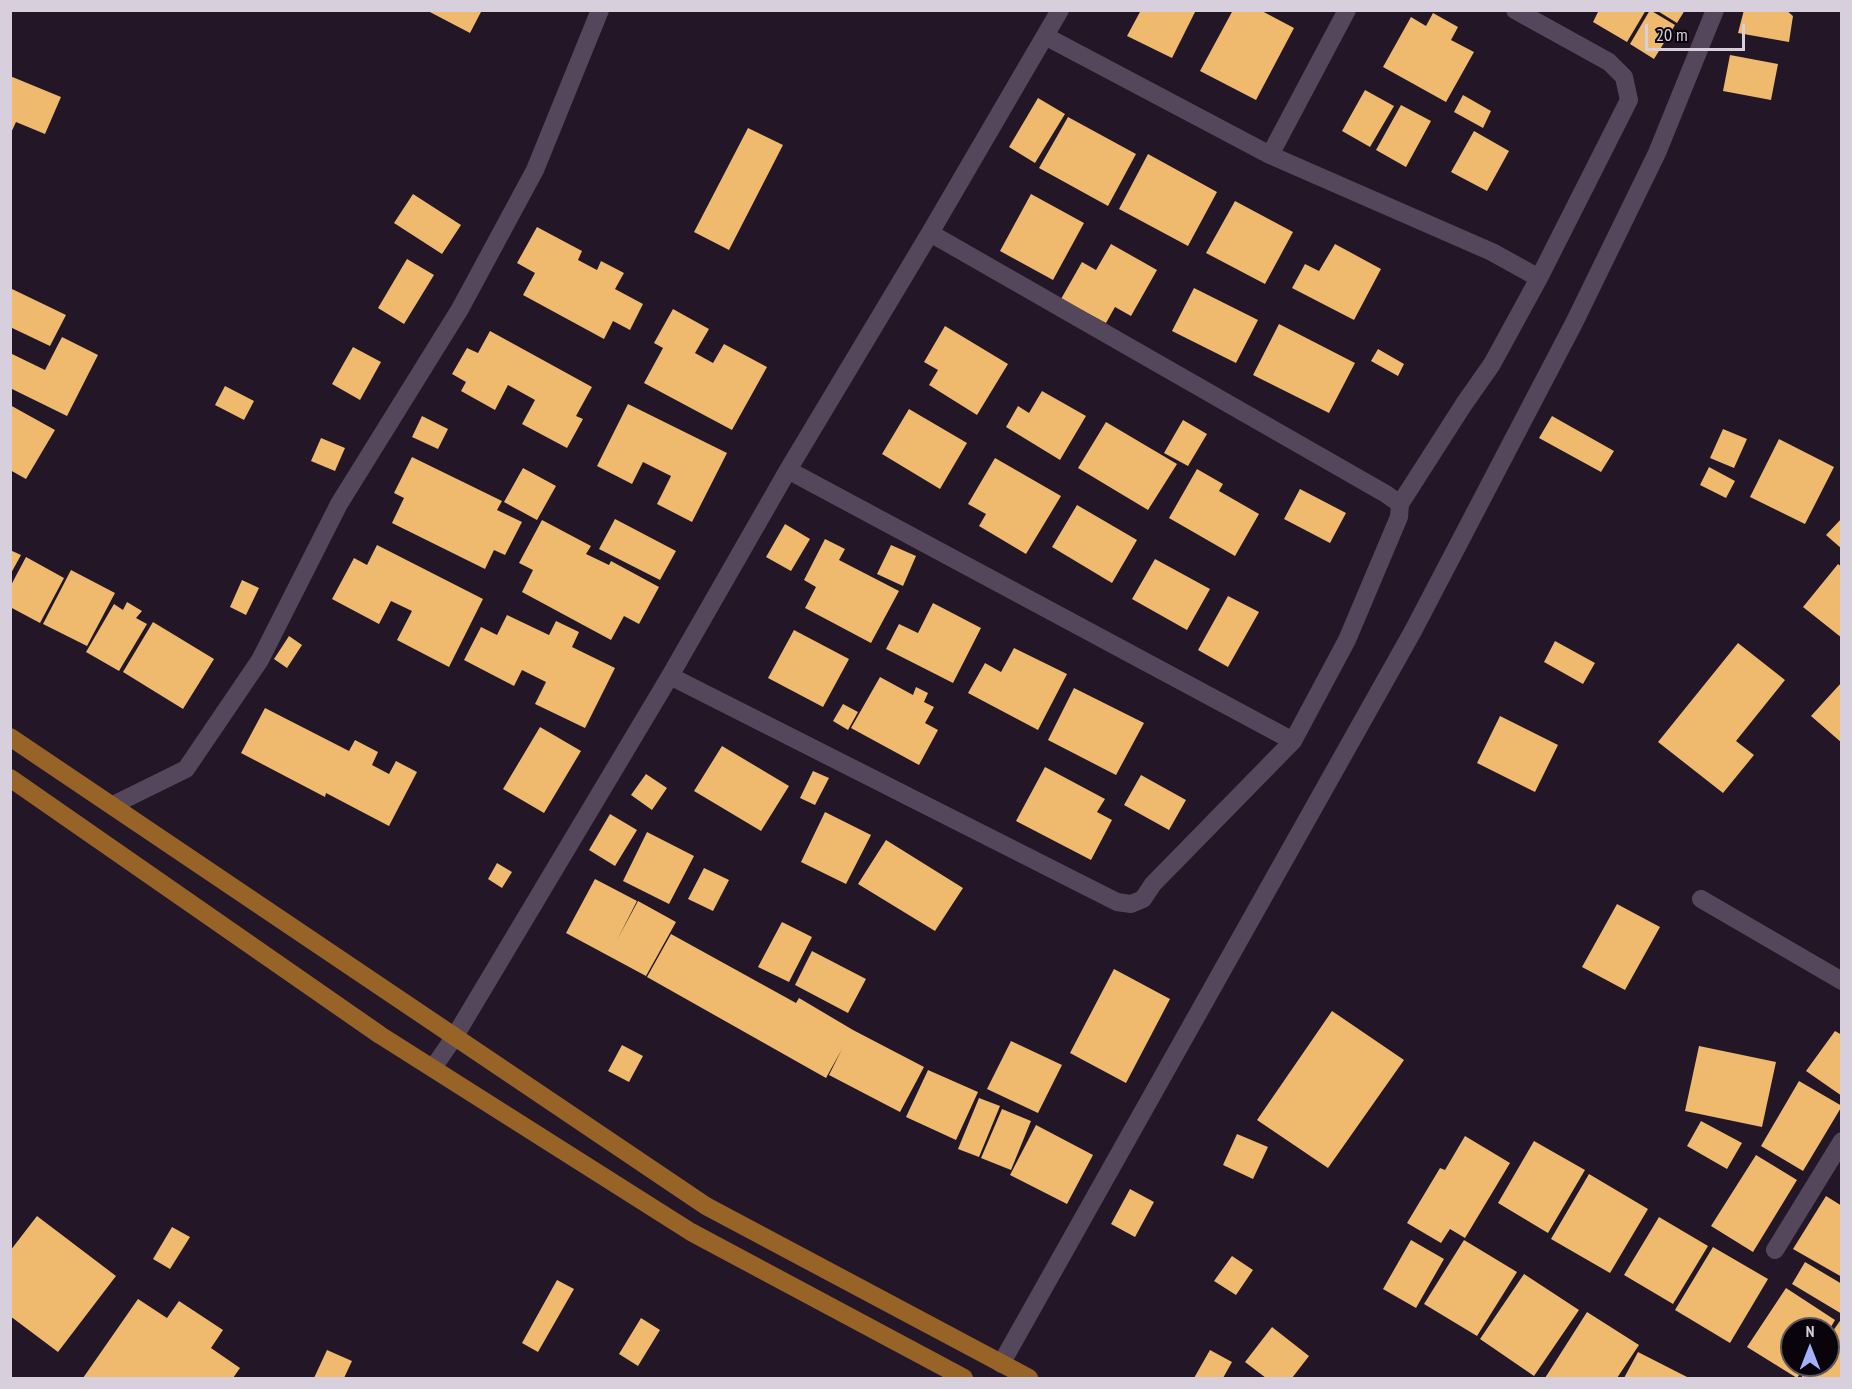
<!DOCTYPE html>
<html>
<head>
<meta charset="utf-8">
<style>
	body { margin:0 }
	#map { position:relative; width:1852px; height:1389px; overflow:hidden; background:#221627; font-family:"PT Sans Narrow",sans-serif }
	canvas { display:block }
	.frame { position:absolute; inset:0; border:12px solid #d7cfdb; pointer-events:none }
	.north { position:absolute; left:1780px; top:1317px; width:60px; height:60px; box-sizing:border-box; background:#09040b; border:2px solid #5b555e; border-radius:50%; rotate:0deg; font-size:16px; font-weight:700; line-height:24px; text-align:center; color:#d7cfdb }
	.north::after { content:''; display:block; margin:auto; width:21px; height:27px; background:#a4b2fc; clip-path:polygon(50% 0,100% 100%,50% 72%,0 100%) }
	.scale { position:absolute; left:1645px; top:24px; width:100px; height:27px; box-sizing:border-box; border:3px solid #d7cfdb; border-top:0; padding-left:8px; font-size:18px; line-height:21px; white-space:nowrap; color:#d7cfdb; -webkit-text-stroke:4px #09040b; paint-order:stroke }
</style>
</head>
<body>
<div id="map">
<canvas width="1852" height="1389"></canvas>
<div class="frame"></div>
<div class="north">N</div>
<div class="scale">20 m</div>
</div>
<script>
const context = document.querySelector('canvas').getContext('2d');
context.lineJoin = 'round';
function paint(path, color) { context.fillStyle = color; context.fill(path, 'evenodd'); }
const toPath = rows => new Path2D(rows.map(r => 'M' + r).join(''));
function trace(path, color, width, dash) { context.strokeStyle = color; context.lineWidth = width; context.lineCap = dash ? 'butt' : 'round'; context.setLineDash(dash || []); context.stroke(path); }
const building = toPath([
	[426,10,482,10,470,33],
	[1141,10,1196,10,1172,58,1127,36],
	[1233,10,1260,10,1294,28,1256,100,1200,71],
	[1599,10,1646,10,1627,42,1593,22],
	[1650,10,1675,25,1654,59,1630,44],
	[1656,10,1685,10,1677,23],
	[1744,10,1786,10,1793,16,1789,42,1738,33],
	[1433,13,1458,27,1451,40,1474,52,1446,102,1383,67,1411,17,1426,26],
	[1730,55,1778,64,1771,100,1723,91],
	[10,76,61,97,45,134,16,122,10,135],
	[1365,90,1394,106,1370,147,1342,131],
	[1463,95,1491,111,1483,128,1454,112],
	[1038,98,1065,114,1035,163,1009,147],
	[1401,105,1431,121,1406,167,1376,150],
	[1068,117,1136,154,1108,206,1039,168],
	[748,128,783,145,729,250,694,232],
	[1474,131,1509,151,1487,191,1451,172],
	[1148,154,1217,192,1188,246,1119,209],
	[413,194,461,225,442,254,394,223],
	[1031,194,1084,223,1053,280,1000,251],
	[1235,201,1293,232,1265,284,1206,253],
	[537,227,582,251,578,260,597,270,601,261,624,273,615,289,643,304,630,330,613,321,604,339,523,295,535,273,517,263],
	[1111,244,1157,270,1131,316,1115,307,1106,323,1061,299,1082,262,1096,270],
	[1335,244,1381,269,1354,320,1292,288,1305,264,1319,271],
	[407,259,434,275,404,324,378,308],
	[10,288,66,315,50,346,10,327],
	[1194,288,1258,320,1236,363,1172,331],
	[673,309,709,329,695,353,713,363,724,344,767,367,732,430,644,383,663,348,654,343],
	[1279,324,1355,363,1329,413,1253,375],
	[945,326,1008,364,977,415,929,385,938,370,924,362],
	[490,331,592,387,576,416,583,419,567,448,522,424,535,400,508,385,495,410,461,391,466,382,452,374,467,348,478,353],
	[62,337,98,355,67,416,10,388,10,353,45,370],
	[353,347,381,362,360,400,332,384],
	[1378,349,1404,364,1398,376,1371,361],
	[225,386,254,401,244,420,215,405],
	[1042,391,1086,416,1060,460,1006,427,1018,406,1029,413],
	[628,404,727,453,692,522,657,504,671,476,643,462,632,484,597,466],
	[10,405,55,430,26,479,10,470],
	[909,409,967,443,940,489,882,454],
	[422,416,448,429,438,449,412,437],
	[1552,416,1614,451,1601,472,1539,438],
	[1183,420,1207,434,1188,466,1164,453],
	[1106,422,1177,464,1148,510,1078,468],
	[1723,429,1747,439,1734,468,1710,458],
	[321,438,345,448,335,471,311,461],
	[1779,439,1834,467,1805,524,1750,497],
	[412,457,502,501,497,510,522,522,505,555,494,550,485,569,392,523,404,498,394,493],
	[995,458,1061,496,1026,554,979,526,986,514,968,504],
	[1709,467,1735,481,1726,498,1700,485],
	[523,468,556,486,537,520,504,502],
	[1197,469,1223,484,1219,491,1259,514,1235,556,1169,518],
	[1300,489,1346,513,1330,543,1284,519],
	[1077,505,1137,540,1112,583,1052,547],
	[1842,518,1842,549,1826,535],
	[615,519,676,551,660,580,599,549],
	[542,520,591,546,586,554,609,565,611,561,659,587,639,624,624,616,611,640,522,592,533,570,519,563],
	[785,524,810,539,791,571,766,557],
	[825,539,845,549,839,560,899,591,871,643,805,608,816,587,804,580],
	[377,545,483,599,449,667,397,640,412,611,391,601,379,624,332,599,354,558,367,565],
	[891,545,916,556,903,586,877,574],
	[10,550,21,555,10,575],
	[26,557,64,578,40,623,10,607,10,587],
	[1155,559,1210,589,1187,630,1132,599],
	[1838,564,1842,567,1842,638,1803,607],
	[71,570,115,593,87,646,43,624],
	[242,580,259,588,246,615,230,607],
	[1228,596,1259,612,1228,667,1198,650],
	[127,602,142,611,136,618,147,624,119,671,86,652,114,604,123,610],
	[933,603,981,628,953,683,886,649,899,624,918,633],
	[507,615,549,635,556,621,579,632,572,647,615,668,585,728,535,704,546,682,522,670,514,686,464,660,481,627,497,635],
	[153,622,214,659,183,709,123,672],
	[794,630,849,659,823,707,768,678],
	[289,636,302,645,287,668,274,659],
	[1555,641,1595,663,1583,684,1544,662],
	[1738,643,1785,680,1736,741,1754,755,1723,793,1658,742],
	[1014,648,1067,674,1038,730,968,693,985,663,1001,672],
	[880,677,913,695,916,687,928,693,924,702,934,707,925,723,938,730,919,765,851,728],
	[1842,682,1842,743,1811,716],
	[1074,688,1144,723,1116,775,1048,740],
	[843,704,858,712,848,730,833,721],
	[265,708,349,751,355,740,378,752,372,765,389,774,396,761,417,772,389,826,326,793,325,797,241,753],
	[1500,716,1558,745,1535,792,1477,763],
	[540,727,581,751,544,813,503,789],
	[722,746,789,786,761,831,694,791],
	[1045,767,1105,799,1097,812,1112,820,1091,860,1016,821],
	[813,771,829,778,815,805,800,798],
	[646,774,667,788,652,810,631,795],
	[1141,775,1186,800,1169,830,1124,805],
	[825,812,871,835,846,884,801,862],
	[610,814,637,830,615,866,589,850],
	[647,832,694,856,669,904,623,881],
	[886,840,963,888,935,931,858,884],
	[497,863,512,872,502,888,488,879],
	[704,868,729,880,713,911,688,899],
	[595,879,637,901,617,940,638,901,676,922,646,976,566,933],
	[1617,904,1660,927,1625,990,1582,967],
	[782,922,812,937,789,982,758,967],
	[671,934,796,1003,799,998,853,1030,924,1067,900,1112,829,1075,842,1049,826,1078,647,977],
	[812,951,866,979,848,1013,795,985],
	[1114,969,1170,999,1126,1083,1070,1053],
	[1332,1011,1404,1060,1328,1168,1257,1120],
	[1835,1031,1842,1035,1842,1096,1806,1071],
	[1011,1041,1062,1065,1038,1113,987,1089],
	[622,1045,643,1056,629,1082,608,1071],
	[1699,1046,1776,1062,1762,1127,1685,1111],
	[928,1070,978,1092,956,1140,906,1117],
	[1799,1081,1842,1106,1803,1171,1761,1146],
	[979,1098,1000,1106,979,1157,958,1149],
	[1002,1109,1031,1121,1011,1170,981,1158],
	[1701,1121,1742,1143,1727,1169,1687,1146],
	[1036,1125,1093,1155,1067,1204,1010,1175],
	[1237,1134,1268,1147,1253,1179,1223,1165],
	[1465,1136,1510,1163,1465,1238,1450,1229,1441,1243,1407,1223,1440,1168,1445,1170],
	[1534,1141,1585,1170,1548,1233,1498,1203],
	[1756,1155,1797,1180,1753,1252,1711,1226],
	[1589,1174,1648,1209,1610,1273,1551,1239],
	[1130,1189,1154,1202,1135,1237,1111,1224],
	[1826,1196,1842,1206,1842,1277,1793,1249],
	[37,1216,116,1276,58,1352,10,1316,10,1251],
	[1659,1217,1708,1246,1673,1304,1624,1275],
	[172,1227,190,1237,170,1269,153,1259],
	[1411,1240,1444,1259,1416,1308,1383,1289],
	[1464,1240,1517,1272,1477,1336,1424,1304],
	[1713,1247,1768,1279,1730,1343,1675,1310],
	[1232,1256,1253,1270,1236,1295,1214,1281],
	[1805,1262,1842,1284,1842,1314,1792,1284],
	[1524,1274,1579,1310,1534,1376,1480,1339],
	[557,1280,574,1289,538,1352,522,1343],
	[1786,1288,1835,1320,1828,1332,1828,1329,1792,1329,1792,1365,1806,1365,1797,1378,1747,1347],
	[138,1299,167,1318,179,1301,223,1330,211,1348,240,1368,233,1378,83,1378],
	[1587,1312,1639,1345,1617,1378,1545,1378],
	[641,1318,660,1330,638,1366,619,1354],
	[1842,1318,1842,1378,1801,1378,1810,1365,1828,1365,1828,1338],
	[1272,1327,1309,1356,1292,1378,1266,1378,1245,1362],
	[327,1350,352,1361,344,1378,314,1378],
	[1210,1350,1232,1362,1223,1378,1194,1378],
	[1638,1352,1689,1378,1624,1378]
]);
const minor = toPath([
	[1045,36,1270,155,1492,252,1539,278],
	[1270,155,1347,10],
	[788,470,1293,741],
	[1400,504,1464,404,1492,364,1539,278,1629,100,1624,77,1609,62,1515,10],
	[670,676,1117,902,1131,904,1143,899,1153,884,1293,741,1347,640,1399,517,1400,504,1386,494,930,233],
	[113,805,186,769,260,660,339,504,460,309,535,170,600,10],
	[1701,899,1842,981],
	[433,1068,455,1036,670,676,788,470,930,233,1060,10],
	[1775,1250,1842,1141],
	[1001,1364,1413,631,1574,323,1657,153,1715,10]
]);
const major = toPath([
	[10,737,706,1206,1029,1378],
	[10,778,380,1035,691,1232,964,1378]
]);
paint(building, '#efba6e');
trace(minor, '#55475b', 18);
trace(major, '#986326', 18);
</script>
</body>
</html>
